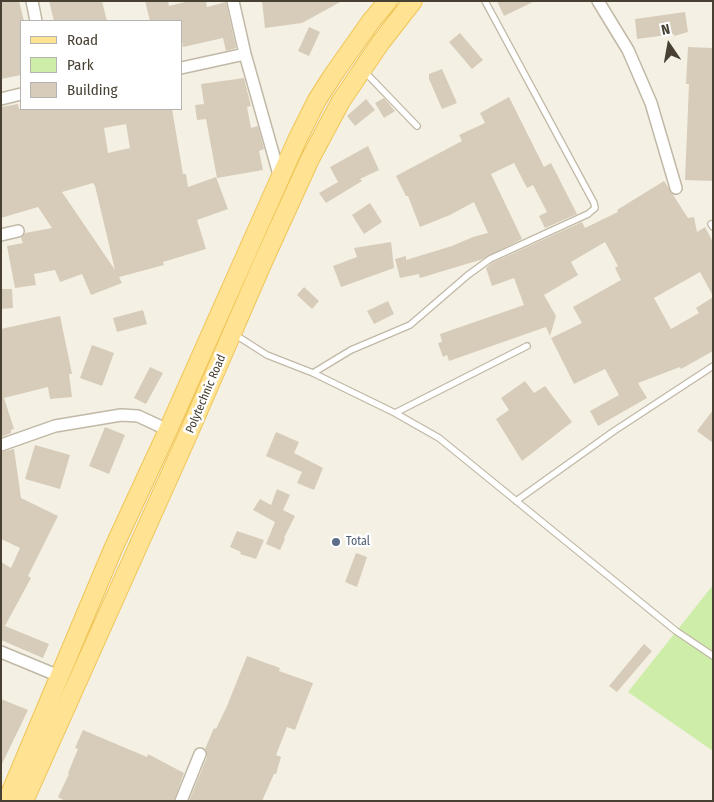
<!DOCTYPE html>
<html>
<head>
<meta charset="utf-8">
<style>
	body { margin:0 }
	#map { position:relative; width:714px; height:802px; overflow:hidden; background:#f4f0e4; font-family:"Fira Sans Condensed",sans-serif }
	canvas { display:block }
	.frame { position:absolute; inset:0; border:2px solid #474033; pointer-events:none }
	.legend { position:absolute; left:20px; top:20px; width:162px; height:90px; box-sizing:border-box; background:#fff; border:1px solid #b5b3ad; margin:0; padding:6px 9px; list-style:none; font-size:15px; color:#474033 }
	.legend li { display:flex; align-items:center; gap:10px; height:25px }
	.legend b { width:25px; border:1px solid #b5b3ad }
	.north { position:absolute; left:644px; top:20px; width:50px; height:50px; -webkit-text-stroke:4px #fff; paint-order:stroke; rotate:348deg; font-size:14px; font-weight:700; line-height:20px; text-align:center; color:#474033 }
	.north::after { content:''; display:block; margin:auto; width:18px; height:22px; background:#474033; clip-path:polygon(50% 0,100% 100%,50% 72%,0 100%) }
</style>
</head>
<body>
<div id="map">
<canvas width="714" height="802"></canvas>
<div class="frame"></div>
<ul class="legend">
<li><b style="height:6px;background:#ffe393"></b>Road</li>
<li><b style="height:14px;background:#cdeda9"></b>Park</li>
<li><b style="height:14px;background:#d7ccb9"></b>Building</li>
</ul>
<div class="north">N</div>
</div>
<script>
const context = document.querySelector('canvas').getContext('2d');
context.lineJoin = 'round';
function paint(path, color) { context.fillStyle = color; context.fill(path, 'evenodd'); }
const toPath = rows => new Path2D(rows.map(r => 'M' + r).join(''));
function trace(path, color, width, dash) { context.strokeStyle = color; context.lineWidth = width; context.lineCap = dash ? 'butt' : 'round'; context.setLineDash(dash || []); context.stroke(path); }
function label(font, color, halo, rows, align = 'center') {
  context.font = font + ' "Fira Sans Condensed",sans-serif'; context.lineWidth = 5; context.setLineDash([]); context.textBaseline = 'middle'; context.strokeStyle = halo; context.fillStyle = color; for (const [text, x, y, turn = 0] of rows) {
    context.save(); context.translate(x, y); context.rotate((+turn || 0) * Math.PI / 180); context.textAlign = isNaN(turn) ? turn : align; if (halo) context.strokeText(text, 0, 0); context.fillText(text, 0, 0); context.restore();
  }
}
const green = toPath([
	[713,585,713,751,628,692]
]);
const building = toPath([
	[1,1,19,1,24,21,21,21,21,75,1,79],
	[49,1,102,1,107,21,54,21],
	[145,1,168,1,169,6,189,1,206,1,207,7,226,2,236,48,226,51,223,38,183,47,181,37,181,21,150,21],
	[262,1,342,1,302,23,265,28],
	[497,1,535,1,504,16],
	[685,12,688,32,674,36,674,34,637,39,635,19],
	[309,27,320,32,309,56,298,51],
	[460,33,483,60,472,69,449,42],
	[688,47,713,48,713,181,685,180,689,84,686,84],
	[442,69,457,103,442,109,429,79,429,74],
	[244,78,251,106,247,107,251,128,258,126,264,149,259,151,263,170,217,178,206,119,197,120,195,105,204,104,201,84],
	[509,97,544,167,551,163,577,214,545,228,539,216,547,212,533,185,527,188,514,163,491,174,522,239,483,259,420,278,419,274,400,278,395,259,406,256,406,260,452,246,473,237,488,233,474,202,450,215,420,227,408,196,406,196,396,176,462,141,459,135,485,123,480,113],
	[384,98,395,111,384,118,375,103],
	[366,99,375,110,355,126,347,116],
	[18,104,19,109,172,109,183,174,186,174,188,187,216,177,228,209,197,220,206,249,163,262,164,265,119,277,122,283,91,295,82,274,60,282,55,270,34,274,36,285,15,288,7,246,23,243,21,238,25,233,52,228,38,207,1,218,1,107],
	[126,124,130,148,108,153,104,128],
	[93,183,95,186,115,270,62,192],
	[368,146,379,170,360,179,362,181,326,203,319,193,338,182,330,167],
	[664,181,688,218,694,217,697,232,705,227,713,242,713,296,700,272,654,298,671,329,699,313,696,308,713,297,713,351,681,369,680,367,638,383,647,398,598,426,590,411,619,395,605,369,574,384,551,338,582,323,573,307,621,280,615,268,618,266,605,242,571,262,578,275,544,295,556,316,550,336,546,327,449,361,447,355,443,357,438,343,442,342,440,334,524,305,514,278,492,286,486,268,492,263,582,222,585,228,618,212,617,210],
	[370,203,382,222,364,234,352,215],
	[391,242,394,268,341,287,333,266,357,257,354,248],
	[304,287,319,301,312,309,297,295],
	[1,289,12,289,13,308,1,309],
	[388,301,394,314,374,324,367,311],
	[143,310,147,324,117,332,113,318],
	[60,316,72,374,69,374,72,397,50,399,48,387,4,398,14,429,11,430,11,433,1,437,1,329],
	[92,345,114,353,102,386,80,378],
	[150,367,163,373,146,404,134,398],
	[525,381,534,393,545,386,572,422,522,461,496,419,509,410,501,398],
	[713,410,713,443,697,431],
	[105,427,125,435,109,474,89,466],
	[276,432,299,442,294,453,323,468,314,490,297,483,302,472,266,456],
	[35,445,70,455,60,489,25,479],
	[14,449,21,498,58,516,28,576,31,578,5,626,49,644,43,658,1,640,1,562,11,568,20,548,1,539,1,452],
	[277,489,290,495,283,510,295,516,284,538,285,539,280,550,266,544,275,522,253,510,260,499,271,505],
	[237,531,264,540,256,559,240,554,241,552,230,547],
	[356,553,367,557,357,587,345,582],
	[644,644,652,651,617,692,609,686],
	[247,656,280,668,279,671,313,683,306,701,295,730,287,727,276,755,281,757,276,774,274,774,262,801,189,801,207,757,205,749,214,728,216,729,227,706],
	[1,699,28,710,1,766],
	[83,730,147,757,148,754,184,773,174,801,65,801,58,797,69,774,68,773,78,749,75,748]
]);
const service = toPath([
	[364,71,417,126],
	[711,224,713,227],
	[234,334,267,355,313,373,395,413,439,438,676,631,713,656],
	[313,373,351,350,410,325,468,275,490,259,588,214,595,208,594,203,485,1],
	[395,413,527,346],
	[516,501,614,431,713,366]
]);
const minor = toPath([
	[32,1,36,21],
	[233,1,245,54,280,178],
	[598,1,628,50,651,103,676,188],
	[181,68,245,54],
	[1,99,21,94],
	[1,235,18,231],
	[1,445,55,426,121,415,138,416,168,430],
	[1,652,59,676],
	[181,801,200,754]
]);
const primary = toPath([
	[7,801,113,549,168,430,297,140,317,100,333,75,371,21,388,1],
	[24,801,187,437,263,262,310,159,341,101,381,42,413,1]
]);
const markers = [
	[336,542,5,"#5c6f8a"]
];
const streetNames = [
	["Polytechnic Road",206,394,-67]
];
const serviceNames = [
	["Total",346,542]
];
paint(green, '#cdeda9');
paint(building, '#d7ccb9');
trace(service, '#c1b8a6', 8);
trace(minor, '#c1b8a6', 14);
trace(primary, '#f0c557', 20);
trace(service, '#fff', 5.5);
trace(minor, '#fff', 11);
trace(primary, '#ffe393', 18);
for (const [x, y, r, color] of markers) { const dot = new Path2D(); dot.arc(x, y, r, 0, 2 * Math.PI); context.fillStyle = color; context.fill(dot); trace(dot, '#fff', 2); }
label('12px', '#474033', '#fff', streetNames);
label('12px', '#4e5e75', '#fff', serviceNames, 'left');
</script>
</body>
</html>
